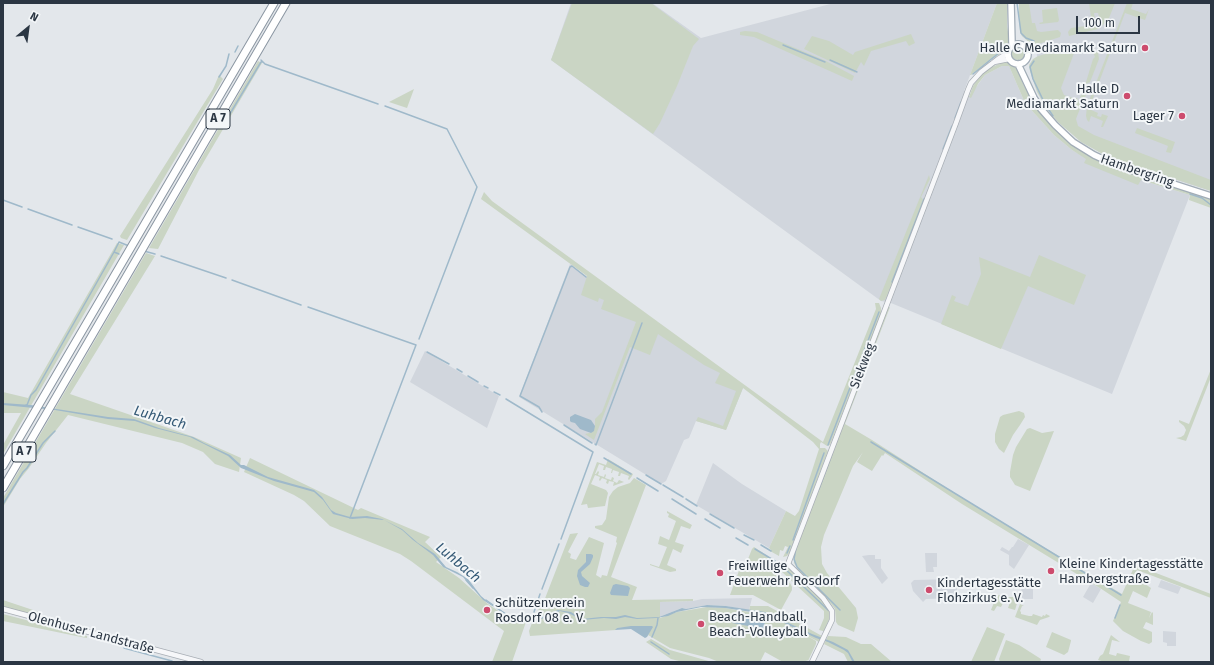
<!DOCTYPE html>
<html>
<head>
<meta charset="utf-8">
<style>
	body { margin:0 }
	#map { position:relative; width:1214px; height:665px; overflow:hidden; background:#e3e7eb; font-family:"Fira Sans",sans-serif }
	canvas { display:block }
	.frame { position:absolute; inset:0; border:4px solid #2b3643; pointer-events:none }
	.north { position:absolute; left:8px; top:8px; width:40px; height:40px; -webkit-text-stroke:3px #f3f6f8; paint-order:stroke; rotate:29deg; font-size:11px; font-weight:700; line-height:16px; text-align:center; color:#2b3643 }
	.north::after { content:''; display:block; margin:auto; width:14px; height:18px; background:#2b3643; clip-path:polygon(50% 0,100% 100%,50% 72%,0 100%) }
	.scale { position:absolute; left:1076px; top:16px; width:64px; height:18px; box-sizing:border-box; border:2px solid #2b3643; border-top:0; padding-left:5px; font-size:12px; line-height:14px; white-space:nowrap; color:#2b3643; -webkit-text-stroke:3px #f3f6f8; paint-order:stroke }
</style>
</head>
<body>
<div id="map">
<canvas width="1214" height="665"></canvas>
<div class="frame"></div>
<div class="north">N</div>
<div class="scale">100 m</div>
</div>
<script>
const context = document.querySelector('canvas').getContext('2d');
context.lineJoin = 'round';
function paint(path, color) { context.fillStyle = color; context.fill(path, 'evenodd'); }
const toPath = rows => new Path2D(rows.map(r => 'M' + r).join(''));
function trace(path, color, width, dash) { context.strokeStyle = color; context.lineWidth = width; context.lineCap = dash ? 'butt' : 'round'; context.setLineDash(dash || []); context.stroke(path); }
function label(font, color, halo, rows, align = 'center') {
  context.font = font + ' "Fira Sans",sans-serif'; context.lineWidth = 4; context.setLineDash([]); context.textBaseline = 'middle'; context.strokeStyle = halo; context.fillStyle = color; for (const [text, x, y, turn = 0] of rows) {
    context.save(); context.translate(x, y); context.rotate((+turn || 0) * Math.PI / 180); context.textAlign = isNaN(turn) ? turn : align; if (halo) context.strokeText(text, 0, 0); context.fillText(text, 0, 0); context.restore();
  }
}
const built = toPath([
	[571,3,652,3,701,38,834,3,997,3,964,91,970,94,969,97,985,75,1002,66,1009,66,1025,103,1054,135,1072,150,1096,164,1141,180,1190,195,1112,394,891,303,881,301,551,60],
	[1019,3,1211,3,1211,191,1135,167,1080,139,1037,56,1035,42,1029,42,1022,36,1020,32],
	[570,264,642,317,743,388,726,430,696,421,689,438,684,440,666,481,661,484,519,397],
	[425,351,499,396,487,428,410,382],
	[713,463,742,484,786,511,769,548,696,505],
	[1018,539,1029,545,1014,569,1009,565,1009,555,1000,550,1002,547,1009,551,1012,547,1013,547],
	[925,553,937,553,937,567,933,567,934,572,926,572],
	[869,555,875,555,875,559,881,559,881,568,888,578,882,584,862,556],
	[957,579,957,598,926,599,923,602,913,591,911,583,914,580],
	[1161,580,1181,587,1178,594,1158,587],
	[1021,581,1029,581,1029,582,1033,582,1033,599,1022,599],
	[1091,583,1101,589,1093,603,1083,597],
	[752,598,749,610,726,606,707,605,686,609,682,608,659,617,660,602,693,601,702,599],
	[1163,631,1176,632,1176,646,1167,646,1167,643,1163,642]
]);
const green = toPath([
	[572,3,651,3,699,39,693,46,677,86,660,123,653,134,551,60],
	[997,3,1007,3,1007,26,1009,38,1008,44,1002,53,990,60,971,75,970,75],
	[1019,3,1029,3,1032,23,1035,23,1037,31,1041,32,1058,30,1061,33,1060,37,1035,45,1034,42,1029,42,1022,36,1020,32,1019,15],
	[1089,3,1115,3,1109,18,1103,25,1098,29,1069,36,1068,32,1071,28,1101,24,1098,13,1094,13,1095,19,1091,17],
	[1127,3,1133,3,1131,9,1146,14,1149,9,1145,20,1125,13,1089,109,1098,113,1097,116,1101,117,1102,114,1108,116,1103,127,1101,127,1103,121,1091,116,1089,122,1087,120,1086,116,1087,106],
	[1057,8,1059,20,1058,22,1040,24,1039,23,1043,22,1042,10],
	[745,31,757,32,824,60,854,76,852,81,754,37,740,35,740,32],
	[911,34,915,43,909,46,906,41,871,51,864,66,861,62,855,73,804,49,812,36,829,41,853,55,855,52],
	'1011 53a7 7 0 1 1 14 0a7 7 0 1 1-14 0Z',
	[1075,46,1076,48,1061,88,1064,95,1073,98,1077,98,1081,106,1076,119,1078,126,1094,135,1211,180,1211,191,1108,157,1081,142,1058,122,1046,108,1037,92,1030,71,1029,65,1033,59,1038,56],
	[1090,50,1098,52,1099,59,1090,82,1086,84,1084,91,1086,95,1083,102,1080,97,1083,92,1093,59,1095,57,1093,52,1090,53],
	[258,61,262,63,199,170,158,249,149,248],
	[1003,62,1009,63,1016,67,1024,86,1035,104,1086,153,1211,198,1211,208,1189,200,1190,195,1141,180,1138,185,1084,163,1086,159,1072,150,1054,135,1025,103,1009,66,1002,66,985,75,978,84,971,98,969,97,973,86,981,74,992,67],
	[219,75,223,79,127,240,121,238,120,236,213,89],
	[414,89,407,108,389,102],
	[1137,128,1175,142,1171,153,1166,152,1168,146,1135,133],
	[929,175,930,179,921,197,924,201,887,296,885,300,881,301,879,299],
	[484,192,492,201,823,442,876,309,875,303,879,303,881,308,881,314,830,445,827,446,821,442,820,444,820,448,825,448,828,451,790,552,787,556,783,557,788,547,785,546,783,551,780,550,779,556,770,551,771,550,769,548,786,511,795,516,799,511,819,449,813,442,743,388,726,430,696,421,698,417,723,426,736,391,715,383,720,373,704,365,658,334,650,355,630,347,594,440,585,434,589,433,591,433,595,426,595,419,602,412,636,322,601,309,604,300,599,298,598,302,581,295,587,276,481,199],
	[117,243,124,245,3,454,3,445,21,413,3,413,3,392,28,398],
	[146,253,155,256,70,394,194,437,241,458,239,472,215,464,203,452,182,443,68,415,46,443,29,468,20,479,3,507,3,498],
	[1039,255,1086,275,1074,305,1028,286,1001,349,941,324,952,295,956,297,954,301,968,306,981,274,979,257,1030,277],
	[890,307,845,424,872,440,964,499,1122,594,1135,565,1211,594,1211,598,1137,570,1133,581,1145,584,1151,588,1147,598,1133,591,1128,603,1151,612,1149,618,1152,612,1153,613,1153,625,1146,622,1143,628,1152,632,1152,642,1149,644,1141,641,1123,631,1113,621,1121,602,1103,590,962,504,885,453,883,456,882,455,872,471,857,462,863,452,853,466,824,535,821,547,822,564,827,573,856,608,858,618,854,632,838,625,836,622,835,609,832,605,799,571,794,563,794,554,887,308],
	[1211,369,1211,377,1186,441,1176,438,1181,437,1184,435,1186,430,1184,426,1179,422,1179,420,1189,424],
	[1019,411,1024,413,1025,417,1020,425,1013,435,1004,453,999,449,995,442,995,434,1000,417,1003,415],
	[1030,428,1042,433,1054,431,1030,491,1015,485,1010,477,1010,472,1013,455,1016,447,1027,429],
	[250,458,358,510,361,508,430,537,425,542,441,557,436,562,439,564,459,578,488,604,512,620,526,622,512,662,492,662,504,631,411,561,400,554,330,526,304,501,294,495,244,472],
	[608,459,633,474,632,476,629,480,628,479,629,476,621,473,620,476,618,476,619,472,613,470,612,473,611,473,612,469,606,467,605,470,603,470,604,466,599,464,595,474,596,474,598,471,599,472,598,475,604,477,605,474,606,475,605,478,611,480,612,477,614,478,613,481,617,483,619,480,624,482,613,486,614,482,609,481,608,484,606,483,607,480,602,478,600,481,599,480,600,477,595,475,591,484,606,490,608,493,605,506,588,508,587,504,581,505,597,462,606,465],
	[634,478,646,485,611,577,637,587,632,600,693,599,693,601,660,602,660,618,677,612,707,607,725,608,749,612,750,606,768,606,822,636,819,642,800,632,816,641,816,644,808,661,807,660,806,662,783,662,765,652,760,662,719,662,709,658,670,648,648,635,652,627,652,626,617,628,616,630,530,636,529,631,532,623,537,620,535,615,544,601,570,534,578,533,568,552,571,554,570,558,576,560,589,537,604,543,596,575,601,578,602,575,607,576,617,543,616,542,617,537,595,528,595,526,602,525,606,519,609,497,613,491,618,487,630,483],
	[667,511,692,525,690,529,681,526,675,542,684,545,681,553,673,549,667,565,676,569,676,571,670,572,650,565,650,564,659,567,667,547,658,544,660,536,669,540,676,521,668,517,669,514,667,513],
	[754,547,777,562,775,566,775,570,790,583,792,587,792,590,781,610,753,595,730,595,740,568,744,569,752,549],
	[782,563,789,567,821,599,830,609,831,615,824,631,823,631,819,630,824,618,824,611,781,571,780,566],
	[997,595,1001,595,1003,597,1019,597,1015,610,1008,608,1010,602,1005,599,1001,607,997,606,994,611,991,610],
	[3,600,42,613,41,617,3,607],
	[1020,604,1024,606,1022,606,1020,611,1021,612,1021,614,1029,616,1032,616,1033,614,1042,617,1043,615,1045,616,1046,614,1050,616,1049,617,1040,620,1037,625,1015,617],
	[3,614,87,636,87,638,81,637,3,621],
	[987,627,1005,634,994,662,971,662],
	[1052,632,1071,640,1071,641,1068,652,1064,655,1046,647],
	[1111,635,1120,642,1112,640,1109,654,1116,656,1117,653,1130,656,1129,661,1134,662,1105,662,1098,660,1100,656,1103,654],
	[828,636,846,637,861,644,871,644,892,662,848,662,844,654,824,644],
	[651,639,670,650,712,662,683,662,671,659,646,642],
	[1006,640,1019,645,1041,659,1040,662,1000,662,999,659]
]);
const water = toPath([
	[3,403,31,405,108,417,134,419,159,428,193,437,204,443,230,455,241,465,244,465,268,477,314,490,322,497,331,510,336,513,350,517,367,516,382,519,402,529,418,543,435,554,446,567,457,572,468,579,481,596,488,602,515,619,526,620,531,620,532,617,536,619,558,610,571,612,582,619,601,617,616,617,625,615,637,618,659,617,682,608,686,609,707,605,726,606,765,612,812,634,833,642,848,650,855,662,852,661,848,653,844,650,828,642,816,638,765,614,725,608,701,607,677,612,668,616,656,618,637,619,625,617,616,619,604,618,583,620,568,613,560,611,532,623,514,620,483,600,463,577,443,567,433,555,413,540,402,530,384,520,365,518,352,519,333,514,323,500,314,492,274,481,241,468,228,456,190,437,155,428,135,421,108,419,55,410,3,405],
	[575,414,591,420,595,426,594,431,591,433,580,429,575,423,571,422,570,421,570,417],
	[586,554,591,554,593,555,593,557,590,564,581,572,582,576,590,583,588,587,585,587,580,585,577,576,578,570,586,562],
	[616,584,628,586,630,588,628,596,611,595,610,593,613,585],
	[734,614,765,620,764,629,732,623],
	[631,626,652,626,653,627,647,637,645,638,631,629,615,630,617,628]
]);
const stream = toPath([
	[1017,3,1021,33,1026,38,1034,41],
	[783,45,825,62],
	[235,52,238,46],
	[261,60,265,64,378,104],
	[830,60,857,72],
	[1034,61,1030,67,1033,79,1045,104,1053,116],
	[973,74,1005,48,1007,44],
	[219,77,226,66,229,54],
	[385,106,447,129,477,187,419,339],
	[955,118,961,102],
	[222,127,261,62,263,62],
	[943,149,952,126],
	[1190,194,1202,198,1211,205],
	[3,200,22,207],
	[28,209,72,225],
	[78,227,112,239],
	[144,251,155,254],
	[119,254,114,252,119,242,129,246],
	[161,256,226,278],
	[232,280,301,305],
	[892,282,924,199],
	[308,307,416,345,350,518],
	[427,352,449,364],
	[457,369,462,372],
	[468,376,478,382],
	[484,386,488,388],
	[494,392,500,395],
	[506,399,593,452,561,539],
	[26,405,27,405,31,395,36,390,114,252],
	[542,412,539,407,520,396,570,267,572,266,586,277],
	[564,425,592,443],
	[871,442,1121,595],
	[595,444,596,445,642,323],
	[828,445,879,312],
	[604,458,631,474],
	[646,475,661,484],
	[637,478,658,491],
	[663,485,683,497],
	[819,489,832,454],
	[672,499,696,514],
	[686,499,697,506],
	[3,504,23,472,27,468,43,443,55,431],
	[710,514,734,528],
	[705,519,720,528],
	[744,535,754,540],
	[736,538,748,545],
	[793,540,824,453],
	[761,545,771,551],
	[796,548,794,559,797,567,840,610],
	[755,549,775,561],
	[787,553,790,546],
	[781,565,828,610],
	[466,580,473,588],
	[542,589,559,544],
	[486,600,507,615],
	[534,612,540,594],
	[512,618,520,620],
	[1115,618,1120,605],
	[652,637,657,625,658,618],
	[651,642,669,654],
	[124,648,172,661]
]);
const minor = toPath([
	[994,62,1009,59],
	[3,609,201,662],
	[812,662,832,620,832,611,823,598,788,564,956,123,968,90,971,83,981,72,998,59,1008,53]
]);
const major = toPath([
	[1011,3,1012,45],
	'1008 54a10 10 0 1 1 20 0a10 10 0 1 1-20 0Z',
	[1018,64,1034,98,1041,109,1055,125,1073,142,1094,155,1118,166,1211,196]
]);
const highway = toPath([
	[3,466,274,3],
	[3,488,286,3]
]);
const markers = [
	[1145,48,4,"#cd4b6d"],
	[1127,96,4,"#cd4b6d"],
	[1182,116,4,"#cd4b6d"],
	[1051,571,4,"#cd4b6d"],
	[720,573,4,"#cd4b6d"],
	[929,590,4,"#cd4b6d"],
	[487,610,4,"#cd4b6d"],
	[701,624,4,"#cd4b6d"]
];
const shields = [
	[218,119,24],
	[24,452,24]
];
const shieldNames = [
	["A 7",218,119],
	["A 7",24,452]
];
const poiNames = [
	["Halle C Mediamarkt Saturn",1137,48,"right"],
	["Halle D",1119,89,"right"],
	["Mediamarkt Saturn",1119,104,"right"],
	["Lager 7",1174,116,"right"],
	["Kleine Kindertagesstätte",1059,564],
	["Hambergstraße",1059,579],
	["Freiwillige",728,566],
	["Feuerwehr Rosdorf",728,581],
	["Kindertagesstätte",937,583],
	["Flohzirkus e. V.",937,598],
	["Schützenverein",495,603],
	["Rosdorf 08 e. V.",495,618],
	["Beach-Handball,",709,617],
	["Beach-Volleyball",709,632]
];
const streetNames = [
	["Hambergring",1137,171,19],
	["Siekweg",863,366,-69],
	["Olenhuser Landstraße",91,633,15]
];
const waterNames = [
	["Luhbach",160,418,16],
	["Luhbach",458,563,40]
];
paint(built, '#d1d6dd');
paint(green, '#cad5c4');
paint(water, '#9fb9ca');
trace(stream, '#9fb9ca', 1.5);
trace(minor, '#a8aeb5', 6);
trace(major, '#a2adb7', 8);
trace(highway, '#8b96a2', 9);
trace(minor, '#f6f7f9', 4.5);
trace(major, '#fff', 5.5);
trace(highway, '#fff', 7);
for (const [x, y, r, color] of markers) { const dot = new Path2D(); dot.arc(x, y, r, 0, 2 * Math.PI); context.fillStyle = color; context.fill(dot); trace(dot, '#f3f6f8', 1.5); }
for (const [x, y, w] of shields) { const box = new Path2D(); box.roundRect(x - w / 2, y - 10, w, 20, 3); context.fillStyle = '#f3f6f8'; context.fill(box); trace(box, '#2b3643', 1); }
label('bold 12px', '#2b3643', null, shieldNames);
label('13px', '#2b3643', '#f3f6f8', poiNames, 'left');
label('13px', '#2b3643', '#f3f6f8', streetNames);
label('italic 14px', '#355a77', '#f3f6f8', waterNames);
</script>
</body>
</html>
